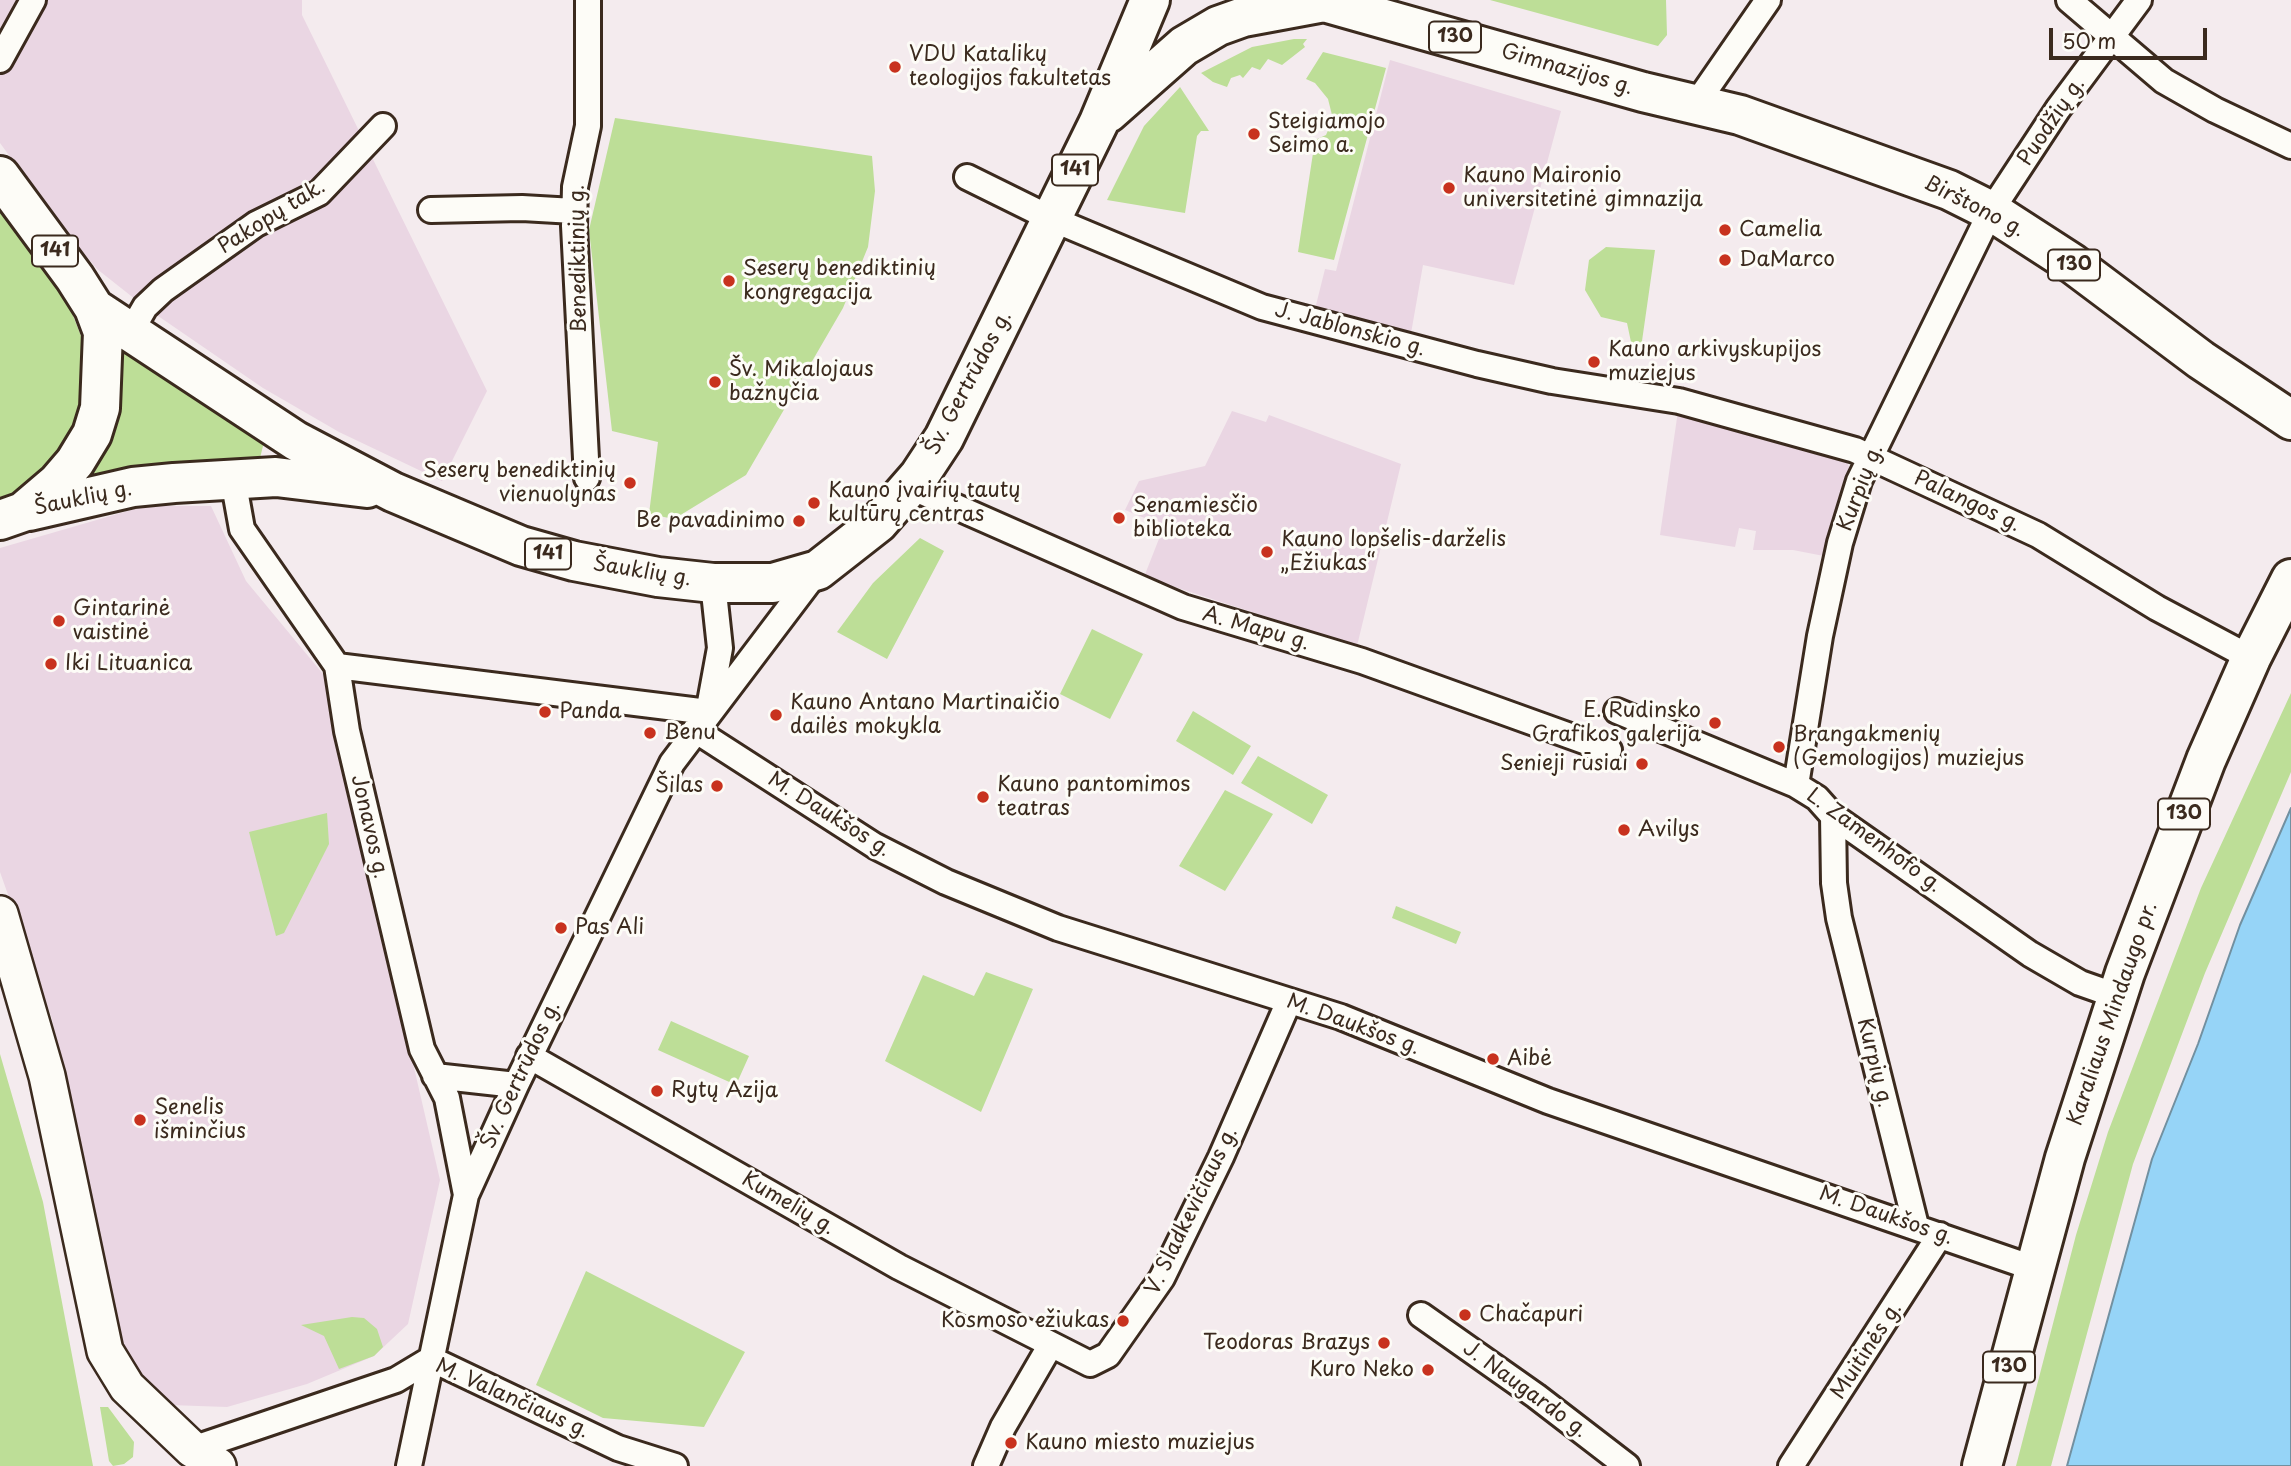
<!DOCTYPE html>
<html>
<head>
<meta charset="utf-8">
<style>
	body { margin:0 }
	#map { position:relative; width:2291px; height:1466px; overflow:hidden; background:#f4ebee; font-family:"Playpen Sans",sans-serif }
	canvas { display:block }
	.scale { position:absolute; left:2049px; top:28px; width:158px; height:32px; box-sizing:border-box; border:4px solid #3b2a1e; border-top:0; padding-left:9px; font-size:21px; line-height:24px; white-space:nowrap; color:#3b2a1e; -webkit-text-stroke:5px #fdfcf7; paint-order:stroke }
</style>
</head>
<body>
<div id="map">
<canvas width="2291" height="1466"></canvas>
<div class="scale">50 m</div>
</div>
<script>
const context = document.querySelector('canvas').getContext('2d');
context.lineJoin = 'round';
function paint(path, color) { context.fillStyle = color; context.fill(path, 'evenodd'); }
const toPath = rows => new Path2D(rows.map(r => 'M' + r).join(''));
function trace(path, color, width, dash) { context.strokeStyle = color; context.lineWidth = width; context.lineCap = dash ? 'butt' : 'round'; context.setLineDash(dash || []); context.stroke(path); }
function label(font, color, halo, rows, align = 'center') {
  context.font = font + ' "Playpen Sans",sans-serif'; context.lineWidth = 6; context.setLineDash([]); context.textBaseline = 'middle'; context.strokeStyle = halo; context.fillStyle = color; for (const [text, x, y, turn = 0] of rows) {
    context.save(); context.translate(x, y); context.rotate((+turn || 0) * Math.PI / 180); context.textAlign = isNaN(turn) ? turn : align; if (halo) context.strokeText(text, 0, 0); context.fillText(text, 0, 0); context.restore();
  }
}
const built = toPath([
	[0,0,302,0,302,15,487,391,442,481,339,432,263,388,145,307,97,269,60,225,0,143],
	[1390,60,1561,111,1514,285,1423,265,1410,339,1314,313,1325,269,1336,271],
	[1232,411,1266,422,1269,415,1401,464,1357,646,1144,577,1164,526,1125,510,1139,481,1205,466],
	[1678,411,1846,460,1850,469,1829,557,1793,550,1753,550,1756,531,1739,528,1735,547,1660,535],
	[145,506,211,506,246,581,323,674,440,1180,408,1324,374,1356,307,1384,227,1407,170,1405,133,1369,110,1308,52,1019,0,872,0,548]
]);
const green = toPath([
	[1490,0,1666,0,1667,35,1658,46],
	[1294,39,1307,39,1303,44,1305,47,1282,65,1268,59,1260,70,1252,67,1243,78,1240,75,1231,78,1227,87,1213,82,1201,73,1252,47],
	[1323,52,1386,68,1334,260,1298,252,1315,140,1326,135,1333,119,1328,99,1315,83,1306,79],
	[1180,87,1209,131,1201,131,1197,136,1185,213,1107,200,1144,126],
	[615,118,872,156,875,191,868,247,843,308,746,475,674,519,649,514,658,442,612,431,589,230],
	[0,208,70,308,85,346,87,386,76,432,50,467,17,492,0,497],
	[1606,247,1655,250,1641,348,1631,342,1627,323,1601,317,1585,290,1589,260],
	[113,339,265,438,260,458,226,458,161,469,64,496],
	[920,538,944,551,887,659,837,632,873,583],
	[1092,629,1143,654,1110,719,1060,694],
	[2291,693,2291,772,2205,973,2133,1164,2051,1466,2016,1466,2076,1235,2108,1132,2201,888],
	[1193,711,1251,746,1233,775,1176,741],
	[1258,756,1328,795,1312,824,1241,783],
	[1225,790,1273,814,1225,891,1179,866],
	[327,813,329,844,284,933,276,936,249,832],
	[1396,906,1461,932,1456,944,1392,918],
	[986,972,1033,989,981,1112,885,1061,923,975,974,996],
	[671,1021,749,1056,736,1085,658,1050],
	[0,1054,43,1202,93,1466,0,1466],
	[586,1271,745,1352,704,1427,603,1418,536,1385],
	[352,1317,364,1318,377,1329,383,1347,374,1356,339,1369,324,1336,301,1325],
	[100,1407,108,1407,134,1442,133,1457,124,1464,113,1466,109,1461]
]);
const water = toPath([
	[2291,808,2291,1466,2067,1466,2152,1159,2198,1044,2240,925,2291,808]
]);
const street = toPath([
	[2069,0,2164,81,2215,110,2291,146],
	[0,60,33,0],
	[1696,104,1768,0],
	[967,177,1052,219,1262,307,1477,364,1552,381,1679,401,1855,450,2038,535,2157,608,2251,658],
	[431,210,522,208,574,211],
	[130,333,145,307,163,290,256,224,319,193,383,126],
	[587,478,574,226,575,187,588,126,588,0],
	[233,479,242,529,337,666,347,731,422,1049,447,1098,466,1195],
	[911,487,1183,607,1362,661,1609,750],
	[337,666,708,712],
	[709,708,720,648,713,583],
	[1617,711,1796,785,1817,798,1833,816,2030,954,2080,983,2117,996],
	[695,730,875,846,946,882,1058,928,1341,1017,1548,1101,2036,1269],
	[1796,785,1820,636,1840,543,1859,481,1991,211,2058,109,2139,0],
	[1833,816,1834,883,1839,918,1916,1226],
	[529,1056,899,1267,1090,1364,1108,1355,1162,1278,1221,1157,1289,1001],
	[435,1076,516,1085],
	[1421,1315,1536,1396,1627,1466],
	[431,1359,618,1448,675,1466],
	[192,1449,396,1380,431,1359],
	[409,1466,466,1195,516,1085,672,763,818,570],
	[986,1466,1003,1427,1050,1346],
	[1791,1466,1940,1235]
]);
const secondary = toPath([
	[0,914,47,1076,105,1351,127,1387,192,1449,218,1466]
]);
const primary = toPath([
	[1317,0,1643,92,1740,115,1949,190,1991,211,2073,264,2201,360,2291,420],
	[1108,113,1184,46,1218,26,1243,17,1324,2],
	[0,176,75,278,94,308,103,332,100,408,92,434,75,462,57,483,23,512,0,520],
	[94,308,296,441,393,492,521,546,574,561,658,577,713,583,773,583,818,570,878,523,919,476,944,438,1099,122,1150,0],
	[29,511,133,487,174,483,276,477,367,488],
	[1982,1466,2065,1158,2125,973,2206,760,2251,658,2291,579]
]);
const markers = [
	[895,67,7,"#c8321e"],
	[1254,134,7,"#c8321e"],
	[1449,188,7,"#c8321e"],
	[1725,230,7,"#c8321e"],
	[1725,260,7,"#c8321e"],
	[729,281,7,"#c8321e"],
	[1594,362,7,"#c8321e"],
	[715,382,7,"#c8321e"],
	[630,483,7,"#c8321e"],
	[814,503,7,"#c8321e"],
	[1119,518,7,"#c8321e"],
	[799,521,7,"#c8321e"],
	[1267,552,7,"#c8321e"],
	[59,621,7,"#c8321e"],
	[51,664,7,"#c8321e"],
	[545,712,7,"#c8321e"],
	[776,715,7,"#c8321e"],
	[1715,723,7,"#c8321e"],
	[650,733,7,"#c8321e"],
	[1779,747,7,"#c8321e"],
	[1642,764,7,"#c8321e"],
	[717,786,7,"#c8321e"],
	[983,797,7,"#c8321e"],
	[1624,830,7,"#c8321e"],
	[561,928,7,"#c8321e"],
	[1493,1059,7,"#c8321e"],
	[657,1091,7,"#c8321e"],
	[140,1120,7,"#c8321e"],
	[1465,1315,7,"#c8321e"],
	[1123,1321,7,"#c8321e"],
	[1384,1343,7,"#c8321e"],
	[1428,1370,7,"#c8321e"],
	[1011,1443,7,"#c8321e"]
];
const shields = [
	[1455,37,52],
	[1075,170,46],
	[55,251,46],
	[2074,265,52],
	[548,554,46],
	[2184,814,52],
	[2009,1367,52]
];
const shieldNames = [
	["130",1455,37],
	["141",1075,170],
	["141",55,251],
	["130",2074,265],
	["141",548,554],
	["130",2184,814],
	["130",2009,1367]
];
const poiNames = [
	["VDU Katalikų",909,55],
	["teologijos fakultetas",909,79],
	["Steigiamojo",1268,122],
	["Seimo a.",1268,146],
	["Kauno Maironio",1463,176],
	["universitetinė gimnazija",1463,200],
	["Camelia",1739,230],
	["DaMarco",1739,260],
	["Seserų benediktinių",743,269],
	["kongregacija",743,293],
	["Kauno arkivyskupijos",1608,350],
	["muziejus",1608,374],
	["Šv. Mikalojaus",729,370],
	["bažnyčia",729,394],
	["Seserų benediktinių",616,471,"right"],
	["vienuolynas",616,495,"right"],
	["Kauno įvairių tautų",828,491],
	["kultūrų centras",828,515],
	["Senamiesčio",1133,506],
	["biblioteka",1133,530],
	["Be pavadinimo",785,521,"right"],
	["Kauno lopšelis-darželis",1281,540],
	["„Ežiukas“",1281,564],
	["Gintarinė",73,609],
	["vaistinė",73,633],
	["Iki Lituanica",65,664],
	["Kauno Antano Martinaičio",790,703],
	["dailės mokykla",790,727],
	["E. Rudinsko",1701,711,"right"],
	["Grafikos galerija",1701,735,"right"],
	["Panda",559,712],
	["Benu",664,733],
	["Brangakmenių",1793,735],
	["(Gemologijos) muziejus",1793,759],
	["Senieji rūsiai",1628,764,"right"],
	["Kauno pantomimos",997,785],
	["teatras",997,809],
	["Šilas",703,786,"right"],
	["Avilys",1638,830],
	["Pas Ali",575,928],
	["Aibė",1507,1059],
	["Rytų Azija",671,1091],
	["Senelis",154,1108],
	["išminčius",154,1132],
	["Chačapuri",1479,1315],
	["Kosmoso ežiukas",1109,1321,"right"],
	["Teodoras Brazys",1370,1343,"right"],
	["Kuro Neko",1414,1370,"right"],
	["Kauno miesto muziejus",1025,1443]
];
const streetNames = [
	["Gimnazijos g.",1567,70,16],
	["Puodžių g.",2052,122,-56],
	["Birštono g.",1974,207,27],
	["Pakopų tak.",272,217,-32],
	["Benediktinių g.",579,259,-91],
	["J. Jablonskio g.",1350,330,15],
	["Šv. Gertrūdos g.",969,383,-62],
	["Kurpių g.",1861,488,-69],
	["Šauklių g.",83,499,-12],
	["Palangos g.",1967,502,25],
	["Šauklių g.",642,572,9],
	["A. Mapu g.",1256,629,16],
	["M. Daukšos g.",829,815,32],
	["Jonavos g.",369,827,77],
	["L. Zamenhofo g.",1874,841,36],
	["Karaliaus Mindaugo pr.",2113,1014,-71],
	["M. Daukšos g.",1353,1025,20],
	["Kurpių g.",1874,1063,76],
	["Šv. Gertrūdos g.",521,1075,-65],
	["Kumelių g.",788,1204,30],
	["V. Sladkevičiaus g.",1192,1211,-64],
	["M. Daukšos g.",1886,1216,19],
	["Muitinės g.",1867,1351,-57],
	["J. Naugardo g.",1525,1390,36],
	["M. Valančiaus g.",512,1399,24]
];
paint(built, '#ead6e3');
paint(green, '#bdde97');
paint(water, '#96d4f7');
trace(water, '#7290a0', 2);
trace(street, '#3b2a1e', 30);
trace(secondary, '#3b2a1e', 40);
trace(primary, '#3b2a1e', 44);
trace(street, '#fdfcf7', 24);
trace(secondary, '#fdfcf7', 35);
trace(primary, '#fdfcf7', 38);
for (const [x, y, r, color] of markers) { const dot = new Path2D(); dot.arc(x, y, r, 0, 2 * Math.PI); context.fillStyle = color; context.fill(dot); trace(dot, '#fdfcf7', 2.5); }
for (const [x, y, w] of shields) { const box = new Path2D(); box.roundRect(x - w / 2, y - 15.5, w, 31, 5); context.fillStyle = '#fdfcf7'; context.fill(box); trace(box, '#3b2a1e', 2); }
label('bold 19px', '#3b2a1e', null, shieldNames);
label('21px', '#3b2a1e', '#fdfcf7', poiNames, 'left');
label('21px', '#3b2a1e', '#fdfcf7', streetNames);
</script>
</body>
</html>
